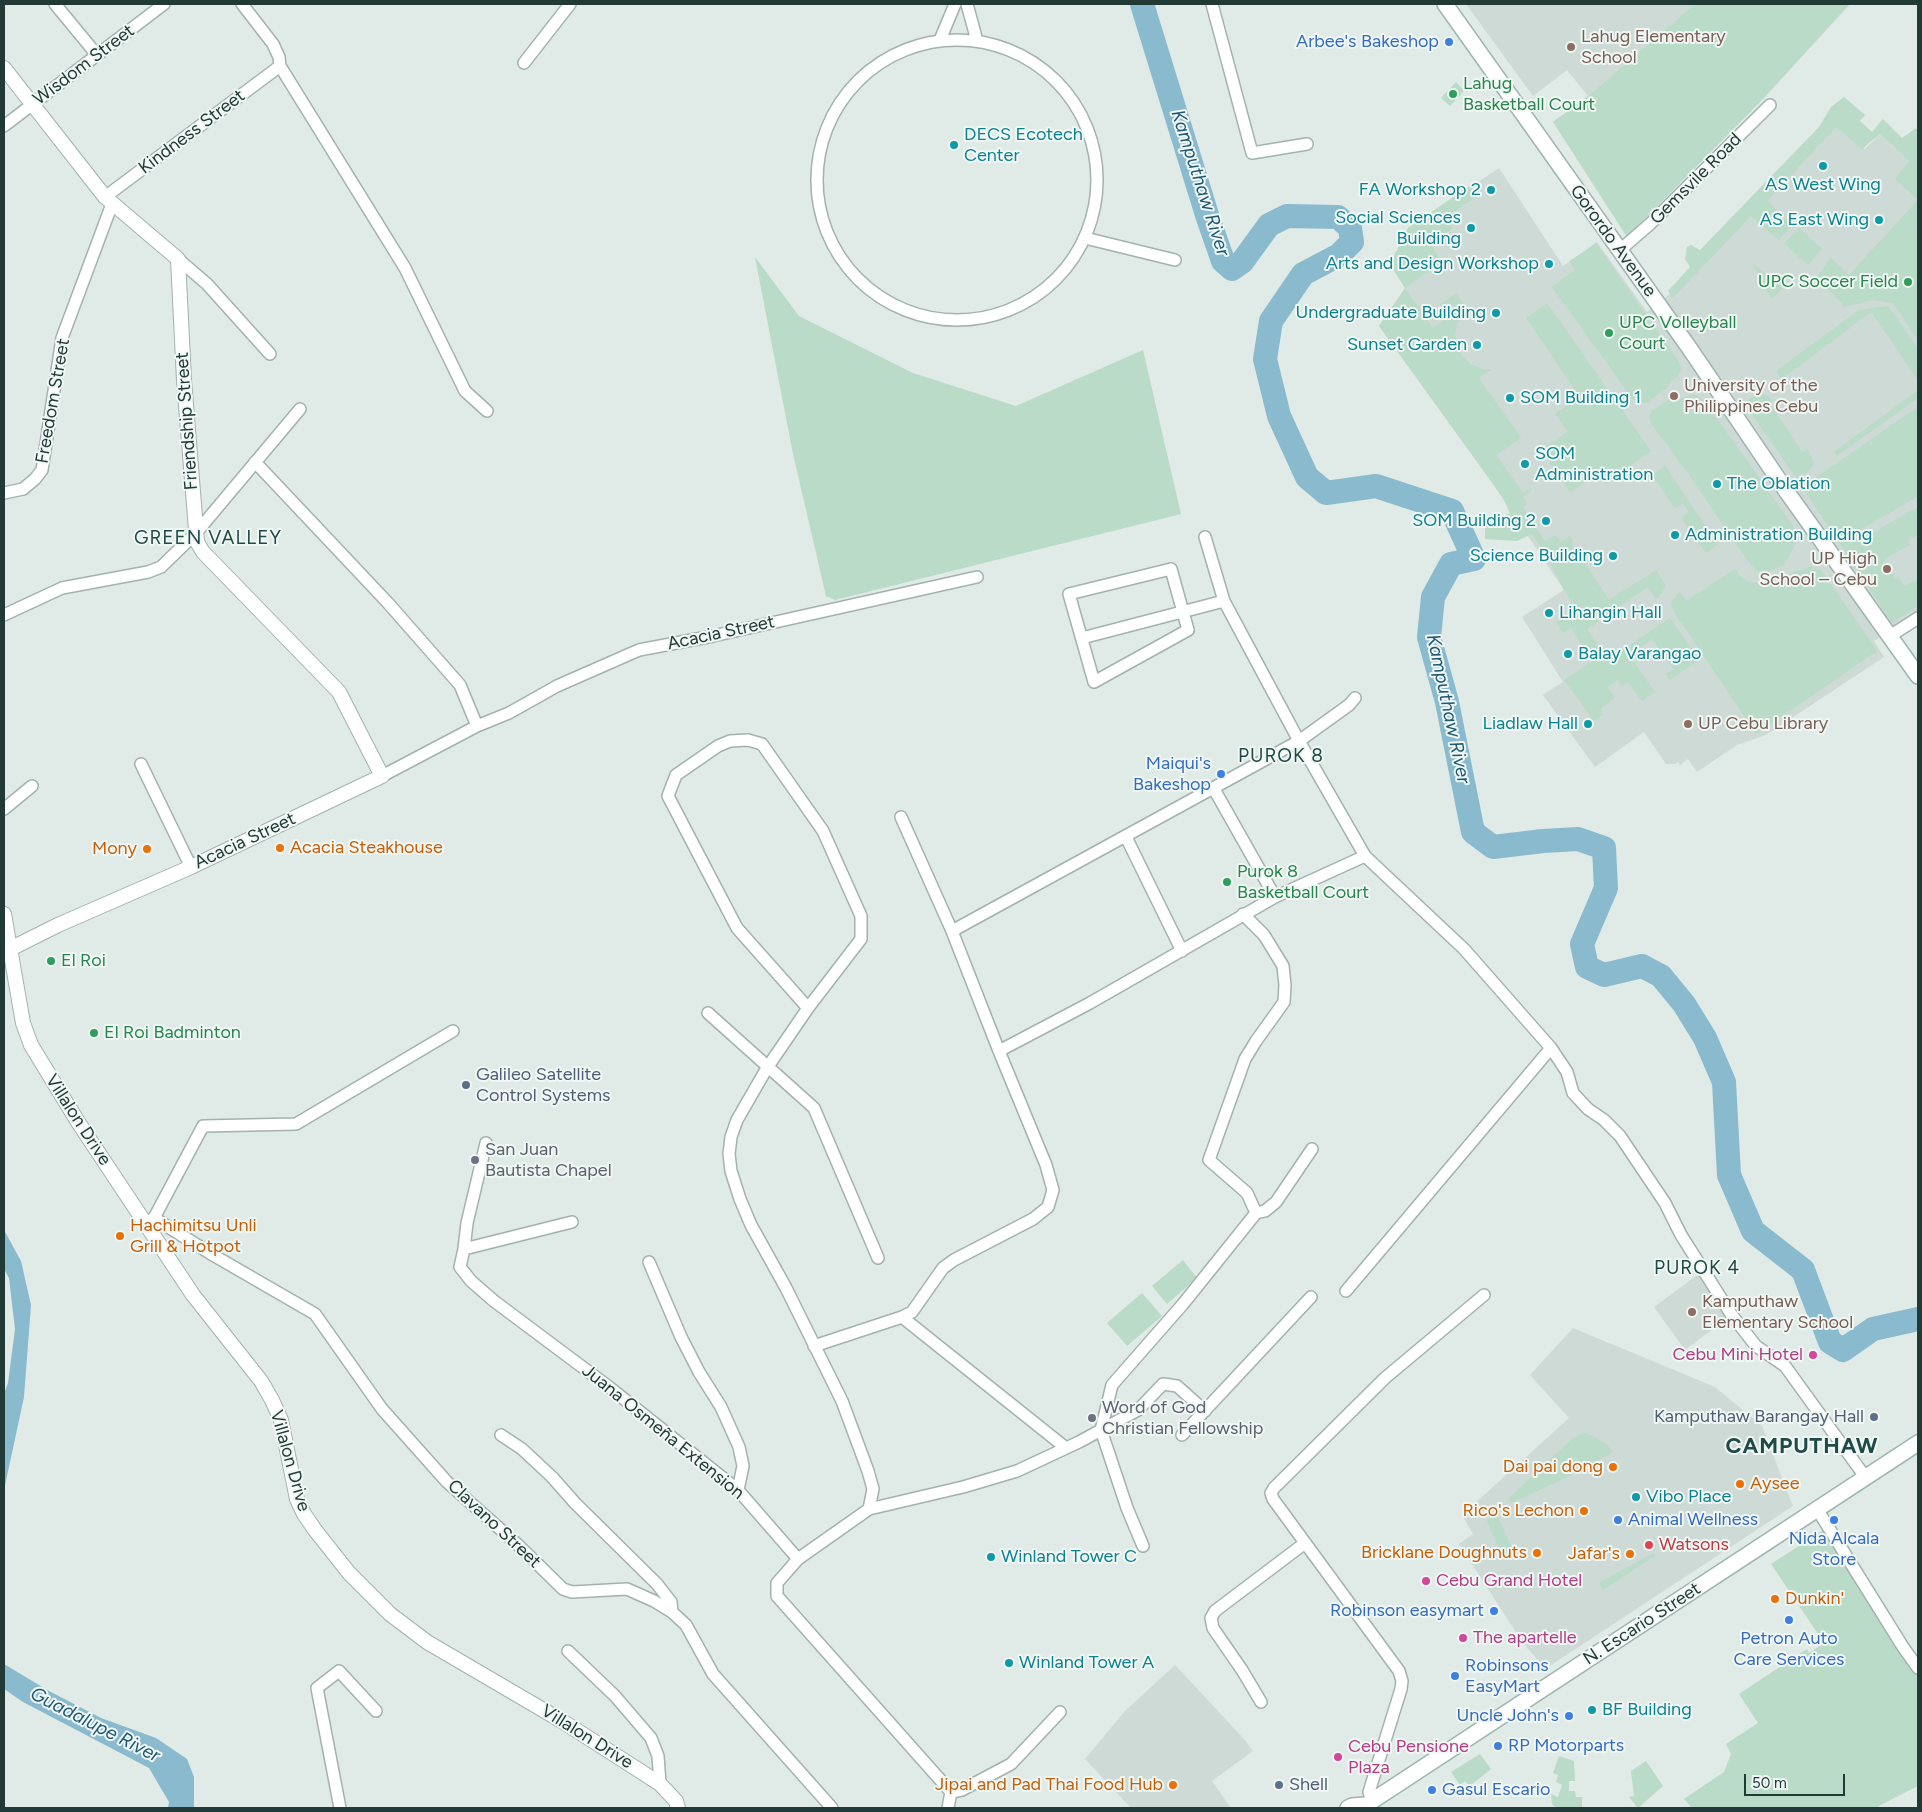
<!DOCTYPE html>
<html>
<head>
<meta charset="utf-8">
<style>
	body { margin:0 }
	#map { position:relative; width:1922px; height:1812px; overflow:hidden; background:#e0eae7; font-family:Figtree,sans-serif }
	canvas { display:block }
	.frame { position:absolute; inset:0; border:5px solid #213a36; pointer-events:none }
	.scale { position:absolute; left:1744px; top:1774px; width:101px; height:22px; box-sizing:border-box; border:2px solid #213a36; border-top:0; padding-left:6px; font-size:15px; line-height:18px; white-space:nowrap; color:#213a36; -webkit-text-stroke:4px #f0f7f4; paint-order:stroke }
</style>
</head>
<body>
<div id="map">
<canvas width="1922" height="1812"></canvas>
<div class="frame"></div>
<div class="scale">50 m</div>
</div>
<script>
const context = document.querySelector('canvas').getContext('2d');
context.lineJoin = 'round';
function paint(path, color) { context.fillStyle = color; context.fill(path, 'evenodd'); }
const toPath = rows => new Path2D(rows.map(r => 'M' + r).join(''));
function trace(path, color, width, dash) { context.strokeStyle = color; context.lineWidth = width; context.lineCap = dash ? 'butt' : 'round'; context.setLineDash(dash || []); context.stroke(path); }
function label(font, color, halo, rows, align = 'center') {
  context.font = font + ' Figtree,sans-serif'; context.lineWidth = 4; context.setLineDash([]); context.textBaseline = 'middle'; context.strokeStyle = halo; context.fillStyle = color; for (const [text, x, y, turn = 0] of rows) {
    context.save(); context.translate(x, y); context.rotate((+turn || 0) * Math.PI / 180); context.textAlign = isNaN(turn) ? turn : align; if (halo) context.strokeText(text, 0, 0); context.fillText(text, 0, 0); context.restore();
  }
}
const built = toPath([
	[1466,4,1695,4,1588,96,1567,70,1533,96],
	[1835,122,1865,149,1880,134,1909,161,1918,150,1918,617,1874,641,1884,657,1766,735,1737,745,1697,772,1688,759,1680,765,1678,762,1675,764,1666,764,1644,732,1595,767,1543,695,1563,682,1522,617,1564,590,1481,466,1379,326,1405,288,1390,264,1408,228,1499,168,1563,266,1597,242,1647,312,1676,289],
	[1700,1273,1730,1316,1685,1350,1654,1307],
	[1573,1328,1715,1387,1762,1426,1793,1506,1545,1669,1521,1640,1459,1544,1473,1534,1462,1515,1569,1418,1530,1375],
	[1175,1665,1244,1739,1253,1751,1212,1781,1231,1808,1131,1808,1085,1759,1125,1711]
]);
const green = toPath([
	[1695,4,1850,4,1763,99,1627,237,1553,122,1588,96],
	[1456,82,1464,91,1450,106,1441,98],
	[1844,97,1865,115,1860,121,1872,132,1883,119,1902,138,1916,128,1918,131,1918,340,1893,303,1873,300,1845,307,1817,277,1831,258,1849,275,1918,200,1895,179,1909,161,1880,134,1862,149,1836,127,1767,201,1792,225,1779,240,1751,216,1673,298,1668,291,1690,267,1685,259,1687,247,1691,245,1700,250,1819,127,1831,107],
	[1471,185,1478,195,1445,218,1452,229,1430,244,1442,262,1405,288,1433,328,1449,317,1440,305,1456,293,1470,314,1457,323,1455,335,1457,346,1462,356,1471,364,1483,369,1492,369,1479,378,1521,438,1496,455,1523,493,1531,488,1532,490,1523,496,1527,504,1523,507,1545,541,1555,535,1561,542,1570,536,1573,541,1571,542,1609,600,1656,570,1666,586,1657,600,1648,587,1587,629,1608,660,1670,618,1699,660,1670,680,1666,674,1673,669,1652,639,1629,655,1655,692,1642,701,1628,682,1622,686,1617,680,1608,687,1615,698,1600,709,1603,714,1594,721,1564,680,1593,661,1571,628,1563,633,1556,622,1576,609,1564,590,1546,555,1532,534,1517,541,1485,539,1485,526,1510,513,1503,498,1379,326,1405,288,1390,264,1408,228],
	[1799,228,1822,249,1808,265,1784,243],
	[1596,243,1679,362,1681,368,1679,375,1671,381,1667,388,1646,403,1638,402,1632,398,1552,287,1575,270,1570,261],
	[755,257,799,316,913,373,1016,406,1143,350,1181,514,835,600,826,596,793,454],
	[1752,263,1783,287,1772,299],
	[1547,303,1651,451,1605,484,1597,474,1570,492,1541,450,1568,431,1555,414,1580,397,1526,318],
	[1887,306,1890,309,1918,348,1918,380,1871,312,1782,379,1776,371,1859,310],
	[1918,390,1918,398,1837,456,1834,452],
	[1694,394,1704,400,1795,529,1796,543,1784,565,1768,572,1756,571,1735,543,1685,469,1650,422,1649,416,1652,411,1673,397,1680,399],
	[1756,394,1766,395,1773,401,1770,404,1802,452,1808,449,1814,463,1810,470,1797,479,1744,403],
	[1918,407,1918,499,1917,497,1853,534,1858,541,1918,507,1918,535,1908,540,1910,545,1884,559,1895,579,1899,577,1904,586,1918,579,1918,606,1892,623,1802,487],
	[1665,466,1718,544,1706,553,1681,517,1689,512,1683,503,1675,508,1652,475],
	[1811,566,1821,570,1877,651,1756,734,1674,612,1671,606,1672,601,1679,592,1686,601,1735,569,1740,576,1748,582,1762,584,1778,582,1795,571,1802,570],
	[1183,1260,1197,1278,1167,1304,1152,1286],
	[1142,1293,1162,1316,1127,1346,1107,1323],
	[1584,1433,1591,1435,1606,1444,1613,1452,1574,1474,1511,1503,1509,1498,1573,1438],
	[1495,1510,1515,1555,1504,1559,1487,1522],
	[1828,1527,1918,1667,1918,1786,1875,1808,1690,1808,1691,1807,1684,1799,1724,1772,1731,1754,1726,1744,1758,1723,1739,1694,1807,1649,1809,1653,1824,1643,1771,1564],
	[1653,1553,1655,1556,1603,1590,1599,1583],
	[1480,1754,1491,1769,1470,1786,1465,1781,1460,1785,1451,1772],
	[1559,1756,1574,1761,1575,1781,1569,1781,1569,1791,1575,1791,1576,1797,1582,1797,1582,1808,1596,1808,1557,1808,1552,1804,1551,1794,1558,1797,1562,1785,1556,1782,1558,1775,1553,1773],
	[1646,1761,1663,1786,1638,1808,1629,1797,1634,1796,1631,1771]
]);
const water = toPath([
	[4,1230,21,1261,31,1305,24,1397,4,1490,4,1394,8,1383,15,1329,9,1278,4,1269],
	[4,1664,49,1691,101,1718,156,1738,187,1759,194,1777,194,1808,168,1808,169,1802,149,1768,23,1702,4,1689]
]);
const river = toPath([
	[1142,4,1207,215,1223,261,1232,269,1242,262,1269,225,1287,216,1338,217,1350,228,1352,242,1339,255,1303,274,1271,321,1265,359,1279,416,1307,477,1326,493,1376,486,1452,511,1474,559,1451,564,1433,597,1429,637,1447,702,1473,832,1493,847,1543,841,1578,839,1604,848,1606,888,1582,944,1587,967,1604,975,1642,966,1661,976,1684,1004,1705,1038,1724,1082,1729,1175,1753,1231,1803,1270,1830,1342,1843,1350,1873,1329,1918,1319]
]);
const minor = toPath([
	[55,4,97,55],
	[242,4,273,44,279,57,280,66,405,268,465,391,487,411],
	[967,4,977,41],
	[1212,4,1252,153,1307,144],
	'817 180a140 140 0 1 1 280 0a140 140 0 1 1-280 0Z',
	[940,40,955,4],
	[524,63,570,4],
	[4,126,164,4],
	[105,197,280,66],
	[1085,238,1175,260],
	[1620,250,1650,224,1770,105],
	[178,259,207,284,270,354],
	[255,462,388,603,460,685,477,726],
	[4,493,23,489,35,479,42,470,62,338,112,204],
	[1205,537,1224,601,1299,741,1365,856,1464,949,1551,1048,1567,1072,1573,1093,1588,1109,1604,1120,1620,1136,1665,1203,1681,1235,1731,1314,1756,1346,1785,1366,1866,1478],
	[1171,569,1188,630,1094,682,1069,594,1171,569],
	[4,615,62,588,148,572,161,567,196,533,300,409],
	[1890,636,1918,618],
	[1082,638,1224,601],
	[141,764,191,867],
	[382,776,477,726,509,713,557,686,639,650,713,636,977,577],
	[1214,789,1275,897],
	[4,809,32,786],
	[1126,837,1182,951],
	[1243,914,1264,935,1283,966,1285,985,1284,1002,1256,1041,1245,1059,1209,1160,1247,1193,1256,1213],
	[952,931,1299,741,1349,705,1355,698],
	[808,1008,737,928,668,796,676,775,718,746,730,741,748,740,762,744,823,831,861,916,861,939,808,1008,767,1068,737,1120,731,1137,729,1154,731,1171,740,1199,751,1225,786,1288,842,1401,868,1471,873,1489,869,1509],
	[708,1013,814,1108,878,1258],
	[999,1051,1090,1003,1275,897,1365,856],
	[486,1143,467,1223,464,1249,460,1267,471,1281,494,1301,609,1387,738,1490,798,1559],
	[154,1218,213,1255,315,1314,382,1409,447,1482,517,1544,563,1589,572,1592,627,1589,654,1601,672,1612,686,1625,713,1674,832,1808],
	[149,1221,154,1218,203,1126,296,1124,453,1031],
	[464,1249,572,1222],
	[649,1262,681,1337,699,1372,721,1407,739,1447,743,1466,738,1490],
	[1346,1291,1551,1048],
	[902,1317,1066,1448],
	[814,1346,902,1317,912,1312,943,1268,954,1260,1033,1219,1048,1207,1053,1190,1046,1165,999,1051,952,931,901,817],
	[501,1435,522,1449,552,1477,575,1503,657,1584,671,1602,672,1612],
	[1182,1435,1311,1297],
	[1817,1509,1903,1647,1918,1668],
	[1143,1546,1127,1508,1101,1430,1112,1385,1183,1304,1256,1213,1265,1211,1276,1202,1312,1149],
	[568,1651,615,1696,651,1738,658,1756,660,1784],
	[1261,1702,1242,1670,1213,1628,1211,1618,1215,1611,1305,1543],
	[951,1792,777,1596,777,1583,798,1559,869,1509,963,1487,1017,1471,1079,1442,1138,1410,1163,1384,1177,1386,1205,1411],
	[951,1792,962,1790,1011,1764,1060,1712],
	[1372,1801,1369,1792,1401,1689,1402,1681,1399,1671,1273,1499,1271,1493,1274,1488,1385,1378,1484,1295],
	[340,1808,317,1688,339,1671,376,1711],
	[948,1808,951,1792]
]);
const tertiary = toPath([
	[4,68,105,197,178,259,184,380,197,542,203,552,339,692,382,776,191,867,58,925,10,949],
	[4,914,23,1023,31,1045,78,1122,193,1295,261,1381,272,1400,281,1420,297,1499,304,1514,315,1530,349,1573,390,1614,427,1642,562,1721,637,1769,660,1784,676,1801,678,1808]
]);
const secondary = toPath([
	[1445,4,1690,349,1787,492,1918,676],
	[1348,1808,1352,1806,1365,1805],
	[1363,1808,1372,1801,1918,1443]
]);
const markers = [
	[1449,42,5,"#3f7fe0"],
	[1571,47,5,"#8d6e63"],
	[1453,94,5,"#2e9e5b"],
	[954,145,5,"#0f9aa8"],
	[1823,166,5,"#0f9aa8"],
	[1491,190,5,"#0f9aa8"],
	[1879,220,5,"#0f9aa8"],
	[1471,228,5,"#0f9aa8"],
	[1549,264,5,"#0f9aa8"],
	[1908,282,5,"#2e9e5b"],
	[1496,313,5,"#0f9aa8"],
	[1609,333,5,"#2e9e5b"],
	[1477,345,5,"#0f9aa8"],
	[1674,396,5,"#8d6e63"],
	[1510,398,5,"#0f9aa8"],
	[1525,464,5,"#0f9aa8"],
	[1717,484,5,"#0f9aa8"],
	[1546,521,5,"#0f9aa8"],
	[1675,535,5,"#0f9aa8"],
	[1613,556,5,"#0f9aa8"],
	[1887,569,5,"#8d6e63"],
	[1549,613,5,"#0f9aa8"],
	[1568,654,5,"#0f9aa8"],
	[1588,724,5,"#0f9aa8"],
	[1688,724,5,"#8d6e63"],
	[1221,774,5,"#3f7fe0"],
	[280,848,5,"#e8710a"],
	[147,849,5,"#e8710a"],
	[1227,882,5,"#2e9e5b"],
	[51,961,5,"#2e9e5b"],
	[94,1033,5,"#2e9e5b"],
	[466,1085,5,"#5c6f8a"],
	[475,1160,5,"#6b7280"],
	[120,1236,5,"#e8710a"],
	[1692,1312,5,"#8d6e63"],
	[1813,1355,5,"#d1479c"],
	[1874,1417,5,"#5c6f8a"],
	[1092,1418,5,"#6b7280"],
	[1613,1467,5,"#e8710a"],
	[1740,1484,5,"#e8710a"],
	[1636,1497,5,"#0f9aa8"],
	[1584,1511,5,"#e8710a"],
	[1618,1520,5,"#3f7fe0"],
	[1834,1520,5,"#3f7fe0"],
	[1649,1545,5,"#e0444e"],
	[1537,1553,5,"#e8710a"],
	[1630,1554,5,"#e8710a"],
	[991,1557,5,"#0f9aa8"],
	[1426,1581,5,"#d1479c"],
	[1775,1599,5,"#e8710a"],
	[1494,1611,5,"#3f7fe0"],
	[1789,1620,5,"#3f7fe0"],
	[1463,1638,5,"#d1479c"],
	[1009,1663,5,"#0f9aa8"],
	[1455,1676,5,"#3f7fe0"],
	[1592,1710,5,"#0f9aa8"],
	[1569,1716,5,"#3f7fe0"],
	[1498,1746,5,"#3f7fe0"],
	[1338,1757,5,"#d1479c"],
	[1173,1785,5,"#e8710a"],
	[1279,1785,5,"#5c6f8a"],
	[1432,1790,5,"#3f7fe0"]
];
const educationNames = [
	["Lahug Elementary",1581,37],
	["School",1581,58],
	["University of the",1684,386],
	["Philippines Cebu",1684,407],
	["UP High",1877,559,"right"],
	["School – Cebu",1877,580,"right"],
	["UP Cebu Library",1698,724],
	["Kamputhaw",1702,1302],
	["Elementary School",1702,1323]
];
const shopNames = [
	["Arbee's Bakeshop",1439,42],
	["Maiqui's",1211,764],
	["Bakeshop",1211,785],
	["Animal Wellness",1628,1520,"left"],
	["Nida Alcala",1834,1539,"center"],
	["Store",1834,1560,"center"],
	["Robinson easymart",1484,1611],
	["Petron Auto",1789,1639,"center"],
	["Care Services",1789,1660,"center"],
	["Robinsons",1465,1666,"left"],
	["EasyMart",1465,1687,"left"],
	["Uncle John's",1559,1716],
	["RP Motorparts",1508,1746,"left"],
	["Gasul Escario",1442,1790,"left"]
];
const streetNames = [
	["Wisdom Street",84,65,-37],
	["Kindness Street",192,132,-37],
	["Gemsvile Road",1696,179,-45],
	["Gorordo Avenue",1613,241,54],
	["Freedom Street",53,401,-80],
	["Friendship Street",187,421,-94],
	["Acacia Street",721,633,-12],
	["Acacia Street",245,841,-25],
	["Villalon Drive",78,1120,57],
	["Juana Osmeña Extension",663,1432,39],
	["Villalon Drive",290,1461,74],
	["Clavano Street",494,1524,43],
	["N. Escario Street",1642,1624,-33],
	["Villalon Drive",587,1737,32]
];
const leisureNames = [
	["Lahug",1463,84],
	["Basketball Court",1463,105],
	["UPC Soccer Field",1898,282,"right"],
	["UPC Volleyball",1619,323],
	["Court",1619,344],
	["Purok 8",1237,872],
	["Basketball Court",1237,893],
	["El Roi",61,961],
	["El Roi Badminton",104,1033]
];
const cultureNames = [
	["DECS Ecotech",964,135],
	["Center",964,156],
	["AS West Wing",1823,185,"center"],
	["FA Workshop 2",1481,190,"right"],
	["Social Sciences",1461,218,"right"],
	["Building",1461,239,"right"],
	["AS East Wing",1869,220,"right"],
	["Arts and Design Workshop",1539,264,"right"],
	["Undergraduate Building",1486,313,"right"],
	["Sunset Garden",1467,345,"right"],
	["SOM Building 1",1520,398],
	["SOM",1535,454],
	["Administration",1535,475],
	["The Oblation",1727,484],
	["SOM Building 2",1536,521,"right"],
	["Administration Building",1685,535],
	["Science Building",1603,556,"right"],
	["Lihangin Hall",1559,613],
	["Balay Varangao",1578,654],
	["Liadlaw Hall",1578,724,"right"],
	["Vibo Place",1646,1497],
	["Winland Tower C",1001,1557],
	["Winland Tower A",1019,1663],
	["BF Building",1602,1710]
];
const foodNames = [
	["Acacia Steakhouse",290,848,"left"],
	["Mony",137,849],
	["Hachimitsu Unli",130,1226,"left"],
	["Grill & Hotpot",130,1247,"left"],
	["Dai pai dong",1603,1467],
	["Aysee",1750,1484,"left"],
	["Rico's Lechon",1574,1511],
	["Bricklane Doughnuts",1527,1553],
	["Jafar's",1620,1554],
	["Dunkin'",1785,1599,"left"],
	["Jipai and Pad Thai Food Hub",1163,1785]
];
const serviceNames = [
	["Galileo Satellite",476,1075],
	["Control Systems",476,1096],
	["Kamputhaw Barangay Hall",1864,1417,"right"],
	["Shell",1289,1785]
];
const worshipNames = [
	["San Juan",485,1150],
	["Bautista Chapel",485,1171],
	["Word of God",1102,1408],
	["Christian Fellowship",1102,1429]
];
const hotelNames = [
	["Cebu Mini Hotel",1803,1355,"right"],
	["Cebu Grand Hotel",1436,1581],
	["The apartelle",1473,1638],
	["Cebu Pensione",1348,1747],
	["Plaza",1348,1768]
];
const healthNames = [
	["Watsons",1659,1545]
];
const waterNames = [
	["Kamputhaw River",1200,183,72],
	["Kamputhaw River",1448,709,78],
	["Guadalupe River",95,1725,27]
];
const neighbourhoodNames = [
	["GREEN VALLEY",208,538],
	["PUROK 8",1281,756],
	["PUROK 4",1697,1268]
];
const districtNames = [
	["CAMPUTHAW",1802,1447]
];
paint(built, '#cedad6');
paint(green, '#b9dbc7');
paint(water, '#89bace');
trace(river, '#89bace', 24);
trace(minor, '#a3b2ae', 14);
trace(tertiary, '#a3b2ae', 16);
trace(secondary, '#9fb5b0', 18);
trace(minor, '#fff', 11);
trace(tertiary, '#fff', 14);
trace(secondary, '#fff', 15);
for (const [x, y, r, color] of markers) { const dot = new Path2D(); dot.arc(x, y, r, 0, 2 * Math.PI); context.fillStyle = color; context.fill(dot); trace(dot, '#f0f7f4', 2); }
label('18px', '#785e54', '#f0f7f4', educationNames, 'left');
label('18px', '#366cbe', '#f0f7f4', shopNames, 'right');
label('18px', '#213a36', '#f0f7f4', streetNames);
label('18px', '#27864d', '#f0f7f4', leisureNames, 'left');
label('18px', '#0d838f', '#f0f7f4', cultureNames, 'left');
label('18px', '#c56008', '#f0f7f4', foodNames, 'right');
label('18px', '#4e5e75', '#f0f7f4', serviceNames, 'left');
label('18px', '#5b616d', '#f0f7f4', worshipNames, 'left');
label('18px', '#b23c85', '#f0f7f4', hotelNames, 'left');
label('18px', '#be3a42', '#f0f7f4', healthNames, 'left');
label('italic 19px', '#1e5973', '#f0f7f4', waterNames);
context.letterSpacing = '1px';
label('19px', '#1e4b46', '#f0f7f4', neighbourhoodNames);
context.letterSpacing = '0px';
context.letterSpacing = '1px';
label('bold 22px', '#1e4b46', '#f0f7f4', districtNames);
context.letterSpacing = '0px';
</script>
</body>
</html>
